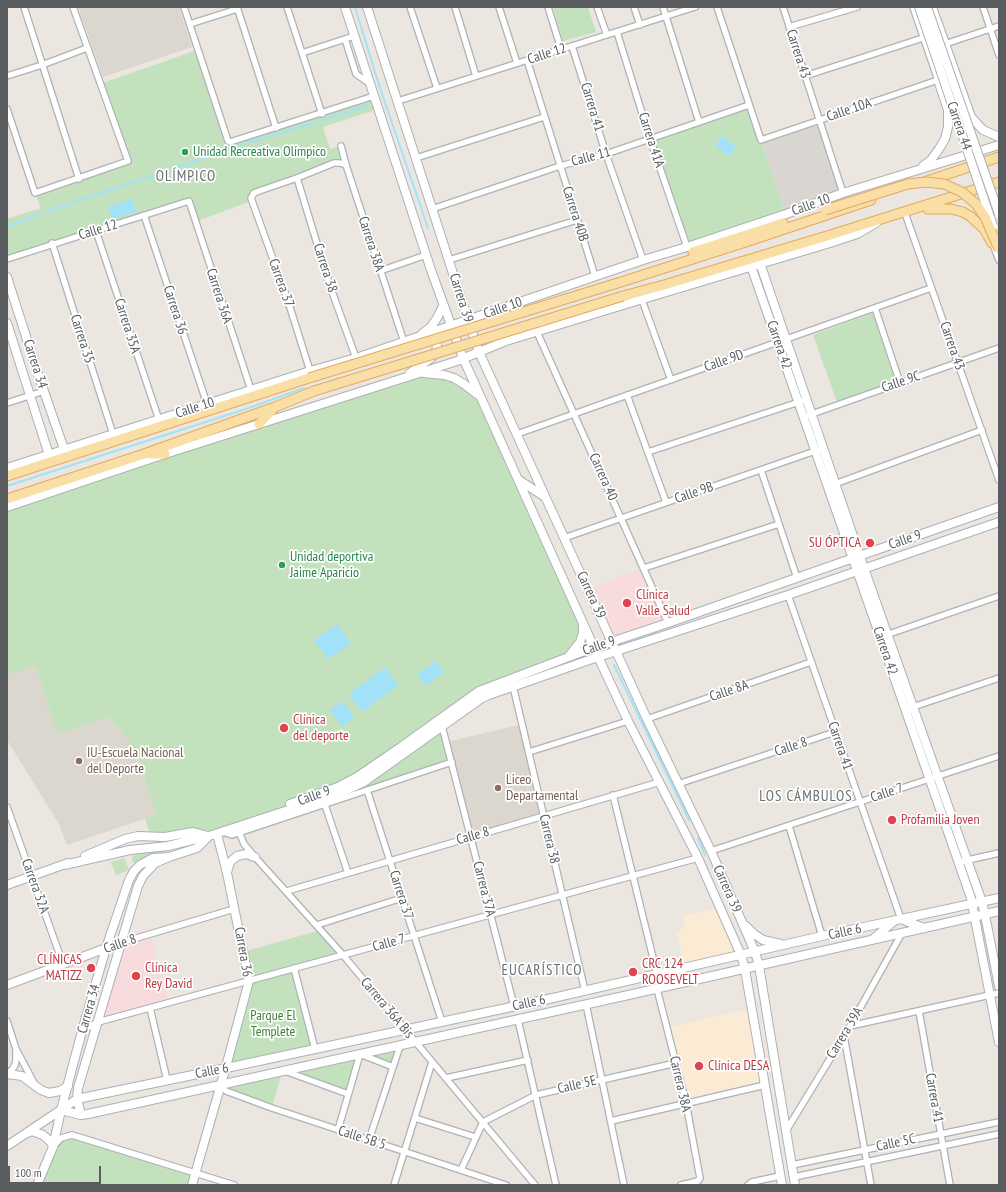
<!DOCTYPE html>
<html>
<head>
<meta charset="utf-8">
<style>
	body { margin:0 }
	#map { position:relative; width:1006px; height:1192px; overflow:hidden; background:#ebe6e0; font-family:"PT Sans Narrow",sans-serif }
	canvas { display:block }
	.frame { position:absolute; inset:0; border:8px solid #595d60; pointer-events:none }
	.scale { position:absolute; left:8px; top:1166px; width:93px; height:18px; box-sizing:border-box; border:2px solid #595d60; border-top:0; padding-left:5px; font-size:12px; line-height:14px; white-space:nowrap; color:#595d60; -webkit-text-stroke:3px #fff; paint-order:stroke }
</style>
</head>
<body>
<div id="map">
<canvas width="1006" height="1192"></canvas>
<div class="frame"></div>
<div class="scale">100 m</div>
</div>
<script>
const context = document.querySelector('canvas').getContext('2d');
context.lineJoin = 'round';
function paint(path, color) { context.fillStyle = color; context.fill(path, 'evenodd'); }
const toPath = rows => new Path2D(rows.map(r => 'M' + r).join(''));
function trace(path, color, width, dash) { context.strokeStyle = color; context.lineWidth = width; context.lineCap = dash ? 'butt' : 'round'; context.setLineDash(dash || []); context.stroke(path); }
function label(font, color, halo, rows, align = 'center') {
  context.font = font + ' "PT Sans Narrow",sans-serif'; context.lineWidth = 3.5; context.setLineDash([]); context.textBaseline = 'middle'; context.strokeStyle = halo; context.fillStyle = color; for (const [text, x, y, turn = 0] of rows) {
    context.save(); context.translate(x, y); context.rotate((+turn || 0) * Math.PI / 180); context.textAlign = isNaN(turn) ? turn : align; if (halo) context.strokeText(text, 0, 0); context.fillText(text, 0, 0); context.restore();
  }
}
const commercial = toPath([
	[720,907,741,955,686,968,676,931,685,928,682,916],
	[752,1008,765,1085,686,1103,667,1028]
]);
const industrial = toPath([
	[819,120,843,193,786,214,761,140]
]);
const education = toPath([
	[78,7,179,7,192,47,103,77],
	[36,665,57,734,109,717,118,727,136,751,156,815,67,845,59,824,7,740,7,675],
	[522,724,543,815,471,837,447,742]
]);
const medical = toPath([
	[644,568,668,623,612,642,588,589],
	[150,934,169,1003,98,1022,120,943]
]);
const green = toPath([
	[553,7,588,7,596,32,563,41],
	[197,50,228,141,374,96,378,109,323,127,330,149,341,146,346,165,340,163,259,191,251,201,195,222,189,202,7,259,7,219,41,208,35,193,128,161,100,84],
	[749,105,786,214,687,247,650,139],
	[873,313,895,381,837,402,813,335],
	[433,373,473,390,583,623,575,651,527,673,320,795,228,825,223,832,151,836,145,819,156,815,136,751,118,727,109,717,57,734,36,666,7,675,7,507,412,375],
	[442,726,452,762,367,790,364,782],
	[180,847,144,859,136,864,132,861,132,857,135,854],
	[124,858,129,870,116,875,111,862],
	[321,930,343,955,294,968,315,1049,225,1069,249,981,243,952],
	[398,1050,392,1066,369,1056],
	[355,1060,348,1093,299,1072],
	[281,1076,272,1107,230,1090,231,1087],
	[72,1135,196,1173,192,1185,37,1185,57,1141]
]);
const water = toPath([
	[722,136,736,147,729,157,715,145],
	[132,199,136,212,112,219,108,207],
	[337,624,351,643,328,659,314,640],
	[436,661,444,672,426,686,417,675],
	[385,667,398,685,362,712,349,694],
	[342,701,354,717,342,727,330,710]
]);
const stream = toPath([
	[355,7,379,85,428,228],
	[323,120,367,106],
	[245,144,317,122],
	[46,212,241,146],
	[7,226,41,214],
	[7,486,246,409,304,388],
	[614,665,689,820],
	[698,838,705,855]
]);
const street = toPath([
	[24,7,79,179],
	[184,7,228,141,230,142,374,96],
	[237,7,276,128],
	[287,7,322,114],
	[410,7,437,88],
	[455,7,476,76],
	[499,7,517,63],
	[548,7,561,49],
	[597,7,607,35],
	[634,7,640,25],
	[663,7,699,122],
	[717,7,761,140,938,80,913,7],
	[783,7,843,193],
	[983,7,999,55],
	[190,24,237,9],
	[789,27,857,7],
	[617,32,650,139,687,247],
	[345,39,356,74,369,83],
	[945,44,999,26],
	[572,46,606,154,643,260],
	[302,53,354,36],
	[527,60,595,276],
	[7,76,42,65,87,48],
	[805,76,923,38],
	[398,101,695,7],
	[7,109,35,193,128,161,73,7],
	[341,146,346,165,404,342],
	[416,158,544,117],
	[297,178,330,286,356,358],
	[432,209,560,166,606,154,749,105],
	[905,213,999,480],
	[144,215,207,404],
	[96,231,159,420],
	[52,243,113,434],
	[994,247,999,260],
	[7,259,189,201,251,390],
	[449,260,577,220],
	[380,271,426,255],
	[642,300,671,380],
	[875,308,900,383],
	[537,332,668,623],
	[310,371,288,301,251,198,254,193,259,191,297,178,334,163,340,163,346,165],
	[627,395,666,502],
	[7,403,44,391],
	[809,415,999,348],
	[517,434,931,288],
	[648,452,802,401],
	[761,470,797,578],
	[832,485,982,430],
	[564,538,818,450],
	[644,568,779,524],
	[788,595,901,919],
	[886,635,999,596],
	[513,686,585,991],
	[910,708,999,678],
	[647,719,811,662],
	[442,726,514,1006],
	[529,752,628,721],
	[678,784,835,732],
	[367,790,442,1022],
	[613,795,657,974],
	[325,805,348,873],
	[7,807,63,964],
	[789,826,822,936],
	[223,832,232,835,452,762],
	[239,832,244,844,255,857,343,955,535,1185],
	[711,851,999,756],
	[959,862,999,853],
	[287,891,660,782],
	[317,925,402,898],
	[120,943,234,909],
	[294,968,315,1049],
	[657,989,686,1103,700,1178,698,1181,681,1185],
	[586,1004,624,1185],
	[150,1008,167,1080],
	[919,1011,950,1185],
	[518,1020,556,1185],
	[7,1021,16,1049,34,1083],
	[850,1026,999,993],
	[82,1031,98,1022,698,858],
	[844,1036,871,1185],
	[285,1071,348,1094],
	[7,1073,12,1070,15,1065,16,1060,16,1051],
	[446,1078,528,1060],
	[220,1086,226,1091,272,1108,506,1185],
	[415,1118,475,1137],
	[611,1121,765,1085],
	[338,1130,360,1054,393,1067],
	[786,1131,850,1026,902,933],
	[369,1140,400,1046],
	[54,1146,61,1138,72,1135,234,1185],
	[792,1165,999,1122],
	[461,1170,483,1122,536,1095,676,1063],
	[794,1177,999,1134],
	[394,1185,432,1062],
	[748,1185,752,1182,780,1176]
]);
const secondary = toPath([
	[345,7,431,270,463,358,601,663,628,721,698,858,741,955,745,969,782,1185],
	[367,7,468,320,479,352,647,719,711,851,755,952,759,966,795,1185],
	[932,7,971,117,983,130,999,137],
	[923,166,931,160,939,149,945,139,948,127,948,110,938,80],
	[760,263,864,568,982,902,985,915,999,986],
	[751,266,971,898,999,1042],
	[7,277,39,377,64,449],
	[7,323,49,455],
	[422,334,431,327,437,318,443,306],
	[410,373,431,358,436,352,437,344,430,338],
	[424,373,444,375,454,378,464,384,477,394],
	[7,468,310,371,356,358,643,260,687,247,786,214,843,193,999,145],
	[519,480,545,497],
	[7,507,165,454,457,361,506,341,623,305,830,243,857,234,876,223],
	[569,656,580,642,583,633,583,623],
	[290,804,338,787,357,777,398,749,479,691,487,688,587,650,668,623,999,507],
	[85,856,125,839,138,836,165,837,193,832,208,836],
	[64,865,130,850,168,846,209,836,340,793,364,782,482,698,489,695,592,659,788,595,999,522],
	[227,872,230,862,237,856,246,854,255,857],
	[7,885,68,863],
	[901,919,924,928],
	[746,926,754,934,763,940,781,944],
	[873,939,893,922],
	[7,985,109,947],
	[7,1074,22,1076,41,1090,49,1093,60,1091,68,1086],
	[61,1110,81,1115,88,1114,624,996,999,911],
	[81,1115,77,1099,78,1088,138,886,143,876,155,863,169,857,197,848,208,837],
	[27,1133,32,1131,43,1135,51,1142,53,1147],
	[7,1146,77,1099,217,1070,553,998,822,936,999,898],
	[37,1185,53,1147,61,1110,82,1031,106,948,129,880,134,871,140,865,153,858,169,857],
	[192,1185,227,1063,249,981,227,873,217,834]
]);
const primary = toPath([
	[924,182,999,157],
	[928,209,951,209,963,212,971,217,984,229,992,243],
	[693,252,783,223],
	[621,282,752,240,871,200],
	[623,296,664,285,827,236,999,182],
	[259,424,274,408],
	[149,454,165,454],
	[7,476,309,378],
	[7,499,144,454,275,407,314,391]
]);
const secondaryBridge = toPath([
	[919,7,993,226],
	[927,7,999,214]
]);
const primaryBridge = toPath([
	[825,210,908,184,926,182,944,184,962,192,976,204,985,217,999,249],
	[309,378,621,282],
	[314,391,623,296]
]);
const markers = [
	[185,152,4,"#2e9e5b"],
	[870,543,5,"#e0444e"],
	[282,565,4,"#2e9e5b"],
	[627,603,5,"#e0444e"],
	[284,728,5,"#e0444e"],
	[79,761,4,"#8d6e63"],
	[498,788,4,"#8d6e63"],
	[892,820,5,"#e0444e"],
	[91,968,5,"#e0444e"],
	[633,972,5,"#e0444e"],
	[136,976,5,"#e0444e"],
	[699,1066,5,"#e0444e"]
];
const streetNames = [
	["Calle 12",547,54,-18],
	["Carrera 43",798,54,72],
	["Carrera 41",592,107,73],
	["Calle 10A",849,110,-19],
	["Carrera 44",959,126,71],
	["Carrera 41A",651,140,72],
	["Calle 11",591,157,-15],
	["Calle 10",811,205,-20],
	["Carrera 40B",575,214,72],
	["Calle 12",98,230,-17],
	["Carrera 38A",371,244,72],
	["Carrera 38",325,268,72],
	["Carrera 37",281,283,70],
	["Carrera 36A",219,296,72],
	["Carrera 39",461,298,72],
	["Calle 10",503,308,-19],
	["Carrera 36",175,310,72],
	["Carrera 35A",127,326,72],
	["Carrera 35",82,339,72],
	["Carrera 42",779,345,71],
	["Carrera 43",952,346,71],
	["Calle 9D",724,361,-19],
	["Carrera 34",35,364,72],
	["Calle 9C",901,382,-19],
	["Calle 10",195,408,-18],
	["Carrera 40",603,477,66],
	["Calle 9B",694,493,-19],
	["Calle 9",905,540,-19],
	["Carrera 39",591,595,65],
	["Calle 9",599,646,-19],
	["Carrera 42",885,651,71],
	["Calle 8A",729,691,-19],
	["Carrera 41",840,746,71],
	["Calle 8",791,747,-18],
	["Calle 7",887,793,-18],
	["Calle 9",314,796,-20],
	["Calle 8",473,836,-16],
	["Carrera 38",549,839,77],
	["Carrera 32A",35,886,70],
	["Carrera 37A",484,889,76],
	["Carrera 39",727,889,66],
	["Carrera 37",401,895,72],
	["Calle 6",845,932,-12],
	["Calle 7",389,943,-15],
	["Calle 8",120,944,-19],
	["Carrera 36",243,952,80],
	["Calle 6",529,1003,-12],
	["Carrera 36A Bis",387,1008,50],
	["Carrera 34",89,1009,-74],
	["Carrera 39A",845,1033,-59],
	["Calle 6",212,1071,-11],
	["Carrera 38A",680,1084,77],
	["Calle 5E",577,1085,-13],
	["Carrera 41",934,1098,80],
	["Calle 5B 5",362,1138,18],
	["Calle 5C",896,1143,-12]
];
const leisureNames = [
	["Unidad Recreativa Olímpico",193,152],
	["Unidad deportiva",290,557],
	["Jaime Aparicio",290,573]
];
const healthNames = [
	["SU ÓPTICA",861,543,"right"],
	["Clínica",636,595],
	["Valle Salud",636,611],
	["Clínica",293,720],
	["del deporte",293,736],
	["Profamilia Joven",901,820],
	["CLÍNICAS",82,960,"right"],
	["MATIZZ",82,976,"right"],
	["CRC 124",642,964],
	["ROOSEVELT",642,980],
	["Clínica",145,968],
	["Rey David",145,984],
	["Clínica DESA",708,1066]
];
const educationNames = [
	["IU-Escuela Nacional",87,753],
	["del Deporte",87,769],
	["Liceo",506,780],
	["Departamental",506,796]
];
const parkNames = [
	["Parque El",273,1016],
	["Templete",273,1032]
];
const neighbourhoodNames = [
	["OLÍMPICO",186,177],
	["LOS CÁMBULOS",806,797],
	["EUCARÍSTICO",542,971]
];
paint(commercial, '#fbebd5');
paint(industrial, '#d9d6d2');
paint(education, '#dbd6ce');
paint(medical, '#f8dbdd');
paint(green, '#c3e1bd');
paint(water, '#a2e2f9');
trace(stream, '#a2e2f9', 2);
trace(street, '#aeb2b5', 8);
trace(secondary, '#adb1b5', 10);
trace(primary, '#e7a95c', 11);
trace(street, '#fff', 5.5);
trace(secondary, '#fff', 8);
trace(primary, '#f9dea6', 9);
trace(secondaryBridge, '#adb1b5', 10, []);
trace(primaryBridge, '#e7a95c', 11, []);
trace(secondaryBridge, '#fff', 8);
trace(primaryBridge, '#f9dea6', 9);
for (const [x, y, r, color] of markers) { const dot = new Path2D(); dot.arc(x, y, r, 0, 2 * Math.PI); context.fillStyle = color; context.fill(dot); trace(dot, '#fff', 1.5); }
label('14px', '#595d60', '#fff', streetNames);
label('14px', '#27864d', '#fff', leisureNames, 'left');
label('14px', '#be3a42', '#fff', healthNames, 'left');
label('14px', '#785e54', '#fff', educationNames, 'left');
label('14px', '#417f39', '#fff', parkNames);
context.letterSpacing = '1px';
label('15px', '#6a6f72', '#fff', neighbourhoodNames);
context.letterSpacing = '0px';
</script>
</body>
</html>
